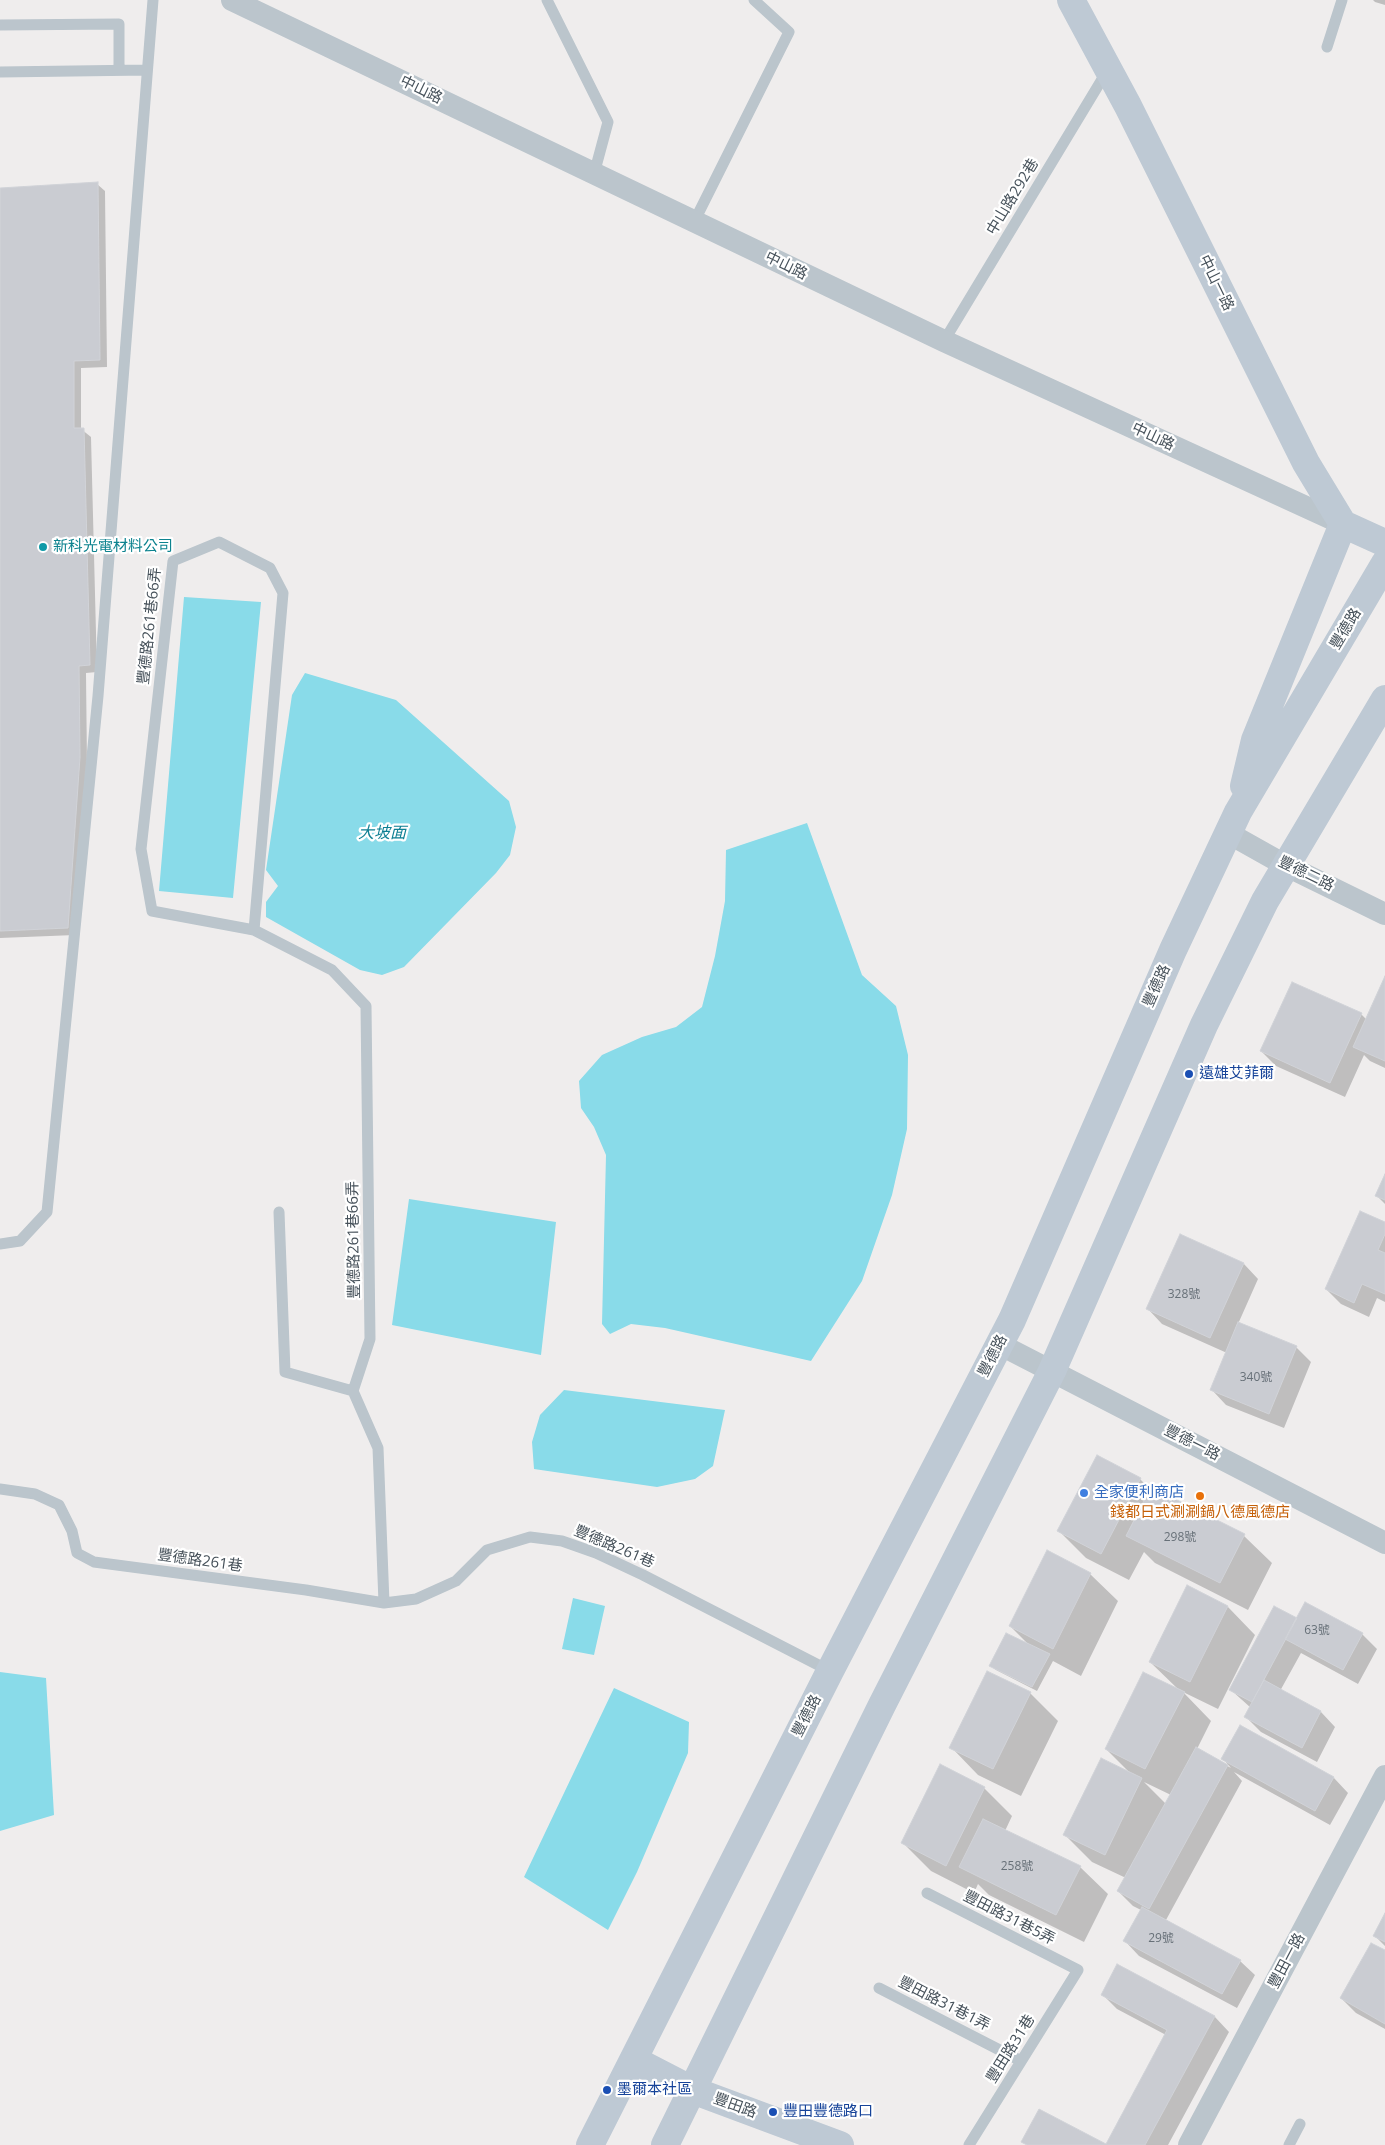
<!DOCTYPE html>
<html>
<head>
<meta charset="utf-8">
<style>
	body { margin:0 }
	canvas { display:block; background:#efeded }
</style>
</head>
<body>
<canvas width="1385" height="2145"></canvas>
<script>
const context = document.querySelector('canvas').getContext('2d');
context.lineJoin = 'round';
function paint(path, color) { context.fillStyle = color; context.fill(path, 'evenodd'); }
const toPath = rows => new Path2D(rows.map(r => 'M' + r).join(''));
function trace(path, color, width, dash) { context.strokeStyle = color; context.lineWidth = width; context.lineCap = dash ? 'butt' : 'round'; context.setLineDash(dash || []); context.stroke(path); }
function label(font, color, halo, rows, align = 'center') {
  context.font = font + ' "Open Sans","Noto Sans TC",sans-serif'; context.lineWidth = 4.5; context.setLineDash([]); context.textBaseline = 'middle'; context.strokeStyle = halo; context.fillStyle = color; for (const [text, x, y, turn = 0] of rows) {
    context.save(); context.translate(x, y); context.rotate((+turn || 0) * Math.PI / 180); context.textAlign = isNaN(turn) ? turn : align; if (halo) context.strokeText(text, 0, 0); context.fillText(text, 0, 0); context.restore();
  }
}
const water = toPath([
	[184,597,261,602,233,898,159,891],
	[305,673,396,700,509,801,516,827,510,855,496,873,404,967,382,975,360,970,266,917,266,902,278,886,266,870,292,695],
	[807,823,862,975,896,1006,908,1055,907,1129,892,1195,862,1281,811,1361,665,1328,631,1324,610,1334,602,1324,606,1155,594,1127,581,1108,579,1081,602,1055,642,1037,676,1027,702,1007,715,956,725,901,726,850],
	[409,1199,556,1222,541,1355,392,1325],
	[564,1390,725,1410,713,1466,695,1479,657,1487,534,1469,532,1442,540,1415],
	[573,1598,605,1606,594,1655,562,1649],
	[0,1672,46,1678,54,1815,0,1831],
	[614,1688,689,1722,688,1753,637,1872,608,1930,524,1877]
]);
const shadow = toPath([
	[1373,0,1385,0,1385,5,1375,2],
	[97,184,105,191,107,367,81,368,81,429,91,437,97,672,86,673,87,765,75,935,0,938,0,189],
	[1385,979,1385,1068,1370,1061,1364,1055,1345,1097,1276,1066,1261,1051,1361,1014,1367,1020],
	[1385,1177,1385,1204,1377,1196],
	[1385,1223,1385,1302,1377,1298,1369,1317,1341,1304,1326,1289],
	[1181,1236,1244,1264,1258,1279,1238,1324,1296,1347,1311,1362,1284,1428,1226,1405,1212,1390,1227,1353,1162,1324,1148,1309],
	[1140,1479,1151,1490,1244,1536,1272,1563,1248,1610,1155,1563,1144,1552,1129,1580,1086,1558,1059,1531],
	[1090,1574,1118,1601,1081,1676,1053,1661,1037,1691,996,1670,991,1666,1029,1645,1010,1626],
	[1187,1586,1228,1607,1255,1635,1218,1709,1183,1692,1211,1721,1197,1749,1231,1768,1223,1759,1241,1726,1334,1778,1348,1793,1330,1825,1234,1772,1242,1781,1166,1920,1240,1961,1255,1975,1237,2008,1139,1956,1125,1941,1141,1910,1133,1906,1118,1891,1126,1878,1092,1862,1064,1834,1131,1774,1106,1749,1179,1690,1150,1662],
	[1144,1782,1171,1795,1166,1804],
	[1297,1620,1362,1634,1377,1649,1358,1684,1301,1653,1280,1691,1321,1712,1335,1727,1317,1762,1261,1732,1246,1717,1251,1708,1231,1690],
	[1030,1693,1058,1721,1021,1796,978,1775,951,1747],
	[984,1788,1012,1816,1005,1831,1080,1867,1108,1894,1084,1942,989,1895,978,1884,974,1893,931,1871,903,1843],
	[1385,1915,1385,1946,1374,1935],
	[1385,1952,1385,2029,1356,2013,1341,1998],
	[1118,1966,1215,2017,1229,2032,1168,2145,1107,2145,1166,2035,1117,2009,1102,1994]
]);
const building = toPath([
	[98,182,100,360,74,361,74,428,84,428,90,665,79,666,80,757,68,928,0,931,0,188,98,182],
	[1385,976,1385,1061,1353,1047,1385,976],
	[1292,982,1362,1013,1330,1083,1260,1051,1292,982],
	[1385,1174,1385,1200,1375,1196,1385,1174],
	[1360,1211,1385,1222,1385,1234,1378,1250,1385,1253,1385,1294,1362,1284,1354,1303,1325,1289,1360,1211],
	[1180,1234,1244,1263,1210,1338,1146,1309,1180,1234],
	[1238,1322,1297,1346,1269,1414,1210,1390,1238,1322],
	[1097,1455,1141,1478,1101,1554,1057,1531,1097,1455],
	[1151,1487,1245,1534,1220,1583,1126,1536,1151,1487],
	[1047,1550,1091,1573,1053,1649,1009,1626,1047,1550],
	[1187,1585,1228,1606,1190,1682,1149,1662,1187,1585],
	[1305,1602,1363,1633,1343,1670,1285,1639,1305,1602],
	[1274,1606,1297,1618,1252,1702,1229,1690,1274,1606],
	[1006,1633,1050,1654,1032,1687,989,1666,1006,1633],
	[987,1671,1031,1692,993,1769,949,1748,987,1671],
	[1143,1672,1185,1692,1145,1769,1105,1749,1143,1672],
	[1264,1680,1321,1711,1302,1748,1244,1717,1264,1680],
	[1240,1725,1334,1777,1315,1811,1221,1759,1240,1725],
	[1196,1747,1228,1765,1149,1909,1117,1891,1196,1747],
	[1101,1758,1142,1778,1105,1855,1063,1835,1101,1758],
	[940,1764,985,1787,946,1866,901,1843,940,1764],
	[983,1819,1081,1866,1056,1915,959,1867,983,1819],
	[1142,1907,1241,1960,1222,1994,1123,1941,1142,1907],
	[1385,1913,1385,1942,1373,1936,1385,1913],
	[1371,1943,1385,1950,1385,2024,1340,1998,1371,1943],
	[1117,1964,1215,2016,1145,2145,1027,2145,1021,2142,1039,2109,1106,2144,1167,2030,1101,1995,1117,1964]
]);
const lane = toPath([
	[547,0,608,122,594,174],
	[0,25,119,24,119,70],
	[1327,47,1342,0],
	[0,72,147,70],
	[694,222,789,32,754,0],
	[944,341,1107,71],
	[254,930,283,593,270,568,219,542,173,561,141,849,152,911,254,930,332,970,366,1006,370,1339,353,1391,378,1448,384,1603],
	[279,1212,285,1372,353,1391],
	[0,1244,20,1241,47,1212,98,696,153,0],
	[0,1489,35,1494,59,1505,72,1531,77,1553,94,1562,306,1590,384,1603,416,1599,456,1581,487,1550,530,1537,562,1541,596,1553,643,1575,830,1671],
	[927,1893,1078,1970,969,2145],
	[879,1988,1021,2061],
	[1289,2145,1300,2124]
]);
const street = toPath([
	[232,0,944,341,1343,524],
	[1228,833,1285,865,1385,914],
	[999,1344,1385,1543],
	[1189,2145,1385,1776]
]);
const secondary = toPath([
	[1071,0,1128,106,1306,463,1343,524,1385,543],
	[1244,786,1255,740,1343,524],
	[634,2060,692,2090,840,2145],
	[590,2145,830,1671,1012,1320,1173,950,1238,812,1385,563],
	[665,2145,882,1705,1052,1371,1204,1025,1265,901,1385,699]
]);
const markers = [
	[43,547,5,"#0f9aa8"],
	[1189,1074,5,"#1a4fb4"],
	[1084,1493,5,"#3f7fe0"],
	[1200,1496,5,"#e8710a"],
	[607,2090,5,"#1a4fb4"],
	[773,2112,5,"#1a4fb4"]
];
const numberNames = [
	["328號",1184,1295],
	["340號",1256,1378],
	["298號",1180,1538],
	["63號",1317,1631],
	["258號",1017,1867],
	["29號",1161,1939]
];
const streetNames = [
	["中山路",421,90,26],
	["中山路292巷",1013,197,-59],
	["中山路",786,266,26],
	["中山一路",1216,283,64],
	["中山路",1153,437,25],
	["豐德路261巷66弄",150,626,-84],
	["豐德路",1346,629,-59],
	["豐德二路",1306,874,26],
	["豐德路",1157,986,-66],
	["豐德路261巷66弄",354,1240,-91],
	["豐德路",993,1356,-63],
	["豐德一路",1192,1443,27],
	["豐德路261巷",614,1547,23],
	["豐德路261巷",200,1561,8],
	["豐德路",807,1716,-63],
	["豐田路31巷5弄",1009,1918,27],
	["豐田一路",1287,1961,-62],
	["豐田路31巷1弄",944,2004,27],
	["豐田路31巷",1011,2049,-58],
	["豐田路",735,2106,20]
];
const cultureNames = [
	["新科光電材料公司",53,547]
];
const transitNames = [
	["遠雄艾菲爾",1199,1074],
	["墨爾本社區",617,2090],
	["豐田豐德路口",783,2112]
];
const shopNames = [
	["全家便利商店",1094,1493]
];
const foodNames = [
	["錢都日式涮涮鍋八德風德店",1200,1513]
];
const waterNames = [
	["大坡面",382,833]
];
paint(water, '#89dbe9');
paint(shadow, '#0003');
paint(building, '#caccd2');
trace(building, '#d1d3d8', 1);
trace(lane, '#bbc5cc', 11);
trace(street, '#bbc5cc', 22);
trace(secondary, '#bec9d4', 28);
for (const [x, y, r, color] of markers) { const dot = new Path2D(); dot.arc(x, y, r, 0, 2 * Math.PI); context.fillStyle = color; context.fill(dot); trace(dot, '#fff', 2); }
label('12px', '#677078', null, numberNames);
label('15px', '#46515a', '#fff', streetNames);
label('15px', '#0d838f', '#fff', cultureNames, 'left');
label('15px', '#164399', '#fff', transitNames, 'left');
label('15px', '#366cbe', '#fff', shopNames, 'left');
label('15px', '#c56008', '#fff', foodNames);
label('italic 16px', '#108094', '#fff', waterNames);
</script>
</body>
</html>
